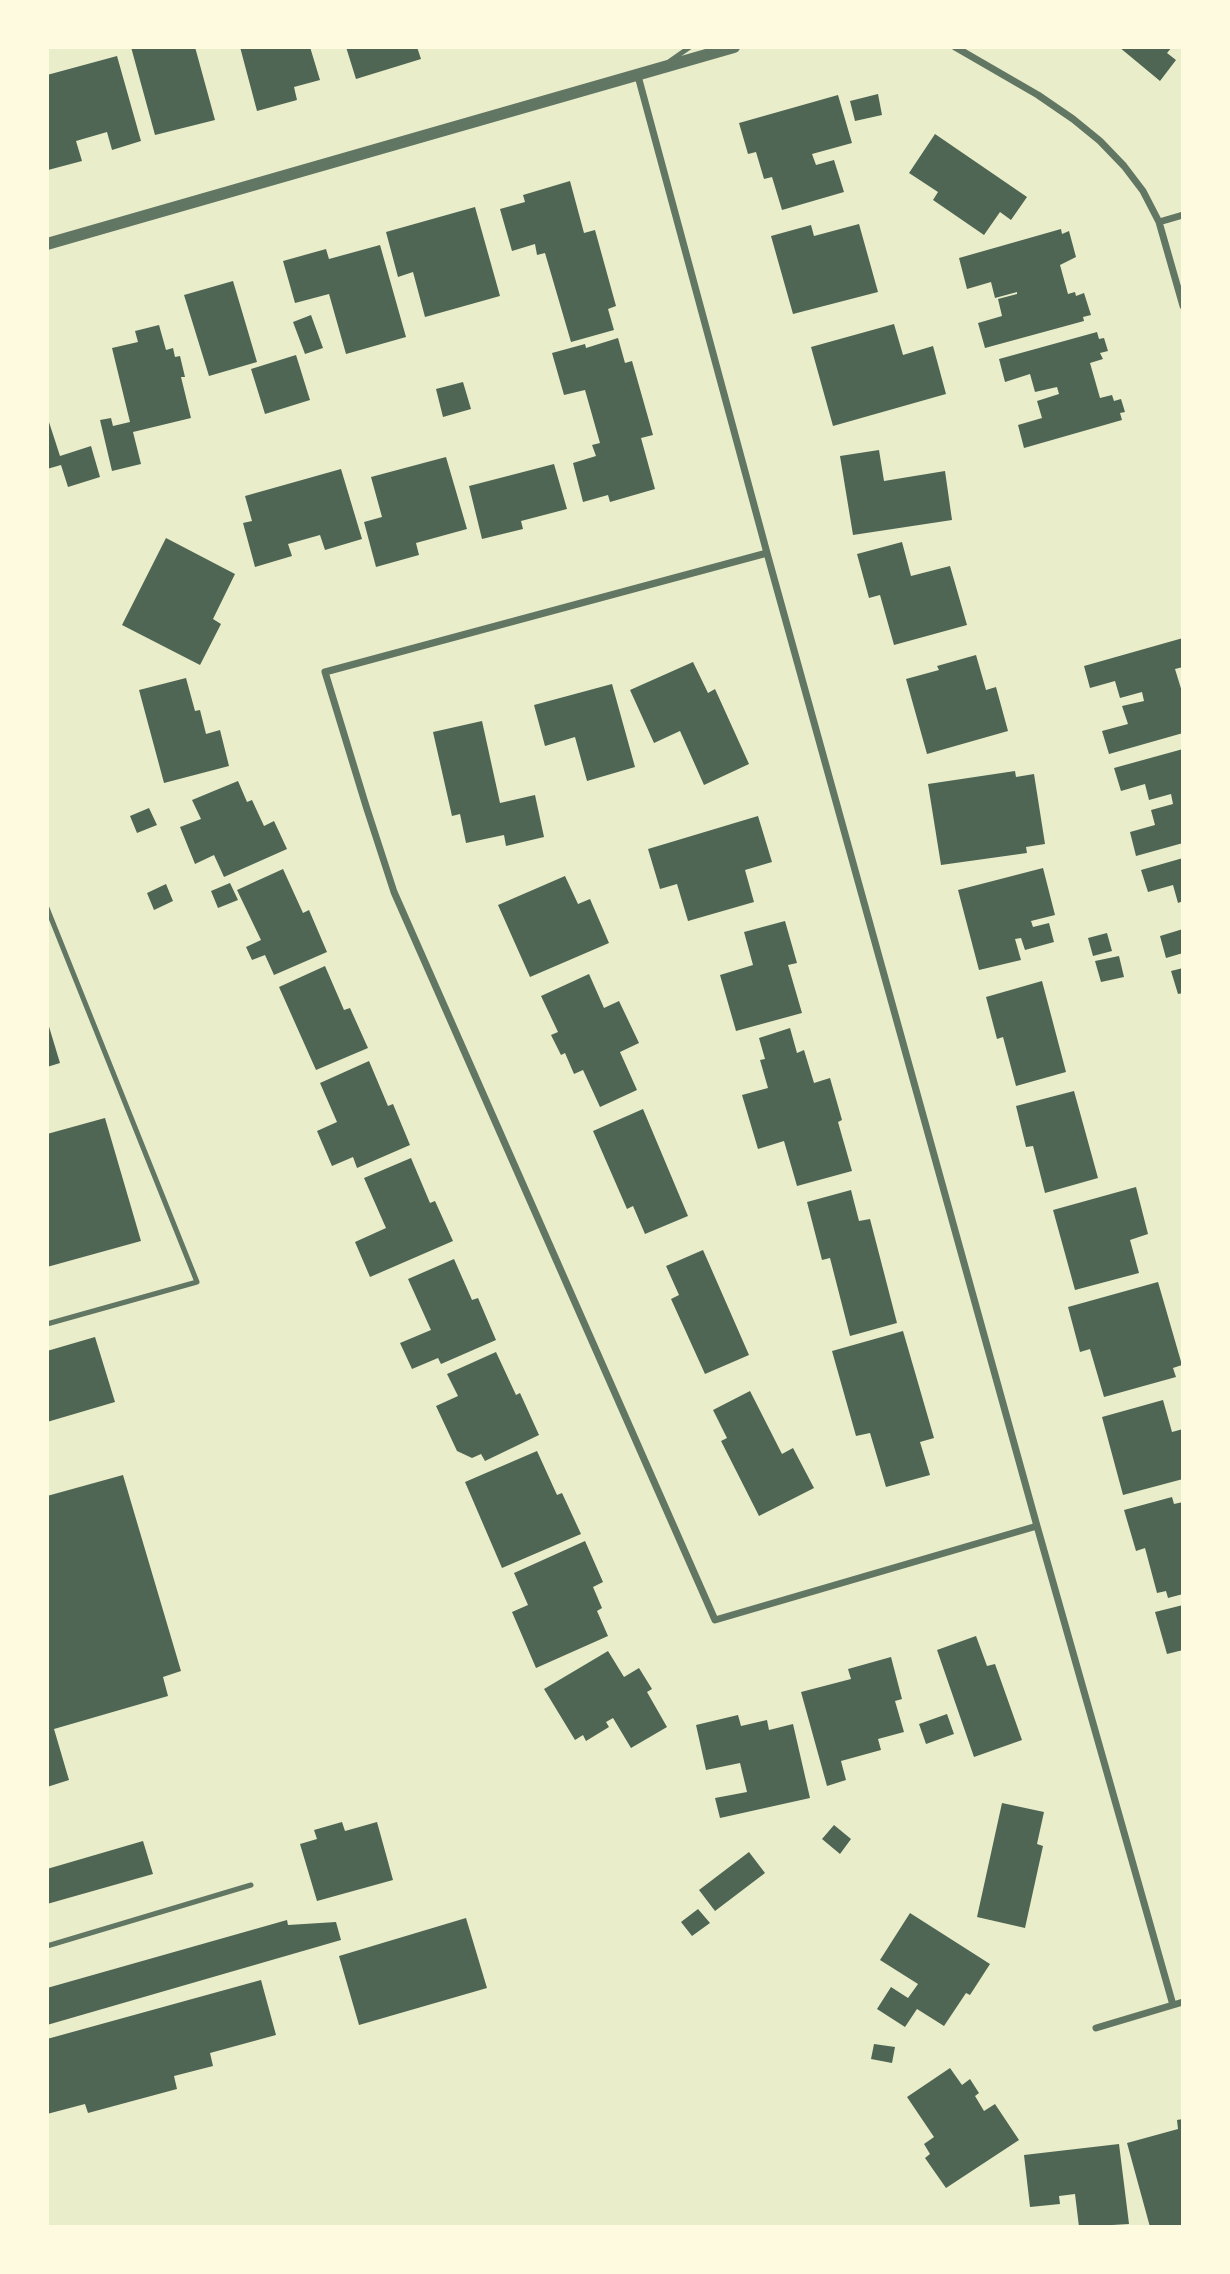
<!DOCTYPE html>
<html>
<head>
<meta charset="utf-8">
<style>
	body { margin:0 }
	#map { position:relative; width:1230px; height:2274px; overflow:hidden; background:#e9edc9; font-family:"Asap Condensed",sans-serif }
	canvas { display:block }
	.frame { position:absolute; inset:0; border:49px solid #fefae0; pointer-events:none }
</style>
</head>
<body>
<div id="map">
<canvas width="1230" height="2274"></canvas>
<div class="frame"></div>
</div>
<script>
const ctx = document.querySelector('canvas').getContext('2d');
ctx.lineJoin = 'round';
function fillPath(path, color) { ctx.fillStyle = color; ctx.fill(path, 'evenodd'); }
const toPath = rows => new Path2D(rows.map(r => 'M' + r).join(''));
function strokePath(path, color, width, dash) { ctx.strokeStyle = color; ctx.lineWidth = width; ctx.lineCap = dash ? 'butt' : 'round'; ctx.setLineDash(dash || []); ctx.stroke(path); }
fillPath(toPath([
	[131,47,195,47,215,120,155,135],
	[240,47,310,47,320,80,294,87,297,100,257,111],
	[346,47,417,47,421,59,356,79],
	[1119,47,1172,47,1167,53,1176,60,1160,81],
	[117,56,141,141,112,150,107,132,76,141,82,161,48,170,47,75],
	[878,94,882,115,855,121,850,101],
	[838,95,852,143,812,154,816,165,834,160,844,192,782,210,772,177,764,179,756,152,748,154,739,123],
	[935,134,1027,197,1011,220,1000,212,984,235,933,200,938,192,909,173],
	[570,181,584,233,595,230,616,306,608,309,614,330,571,342,545,253,537,255,535,244,512,251,500,209,525,202,523,195],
	[475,207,500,296,425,317,413,272,398,277,386,232],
	[859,224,878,292,793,314,771,236,811,225,814,236],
	[1061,229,1062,234,1069,231,1076,257,1060,265,1068,294,1075,292,1076,296,1084,293,1091,315,1083,317,1084,321,985,348,978,323,1002,316,998,299,1017,294,1017,292,995,298,991,282,967,289,959,258],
	[380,245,406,337,346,354,329,294,295,303,283,261,326,249,329,259],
	[233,281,257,362,209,376,184,295],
	[311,315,323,348,305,354,293,322],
	[894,324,903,355,933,346,946,394,833,426,811,347],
	[159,325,166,350,173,348,175,357,180,356,185,377,181,377,191,418,133,432,141,464,112,471,100,420,111,418,113,426,130,422,112,348,138,342,135,331],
	[1097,332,1099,339,1104,338,1108,351,1100,353,1103,359,1090,363,1100,398,1112,395,1114,401,1121,399,1125,412,1120,413,1122,420,1024,448,1018,425,1042,418,1037,401,1059,394,1057,387,1035,392,1030,374,1005,382,999,359],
	[618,338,625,363,632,361,653,435,641,438,655,489,610,502,608,495,583,502,573,463,596,456,592,445,600,443,585,390,564,395,552,353,585,344,586,348],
	[296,355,310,400,265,414,251,369],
	[463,382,471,409,443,417,436,389],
	[48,419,60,456,91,446,100,477,68,487,61,465,47,469],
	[879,450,884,481,945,471,952,520,853,535,840,456],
	[446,457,467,529,416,543,419,555,376,567,364,522,382,517,371,477],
	[554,464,567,509,521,521,523,529,482,539,469,486],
	[341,469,362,539,325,550,320,535,288,544,292,556,255,567,243,523,252,521,245,496],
	[166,538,235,574,213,619,221,624,200,665,122,625],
	[902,542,911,576,950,566,967,625,894,645,880,595,869,598,857,554],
	[1183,638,1183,667,1175,669,1183,695,1183,733,1109,754,1102,731,1128,724,1122,706,1144,701,1142,692,1120,698,1115,681,1090,688,1084,666],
	[976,655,986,690,996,687,1008,731,927,754,906,679,939,670,937,666],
	[693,662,708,693,715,689,749,764,704,785,680,731,654,743,630,690],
	[186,678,195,711,200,710,206,734,220,730,229,766,164,783,139,690],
	[612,684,635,767,587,781,575,737,545,746,534,705],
	[482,721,500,803,535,795,544,837,506,846,504,835,466,843,460,814,452,816,433,732],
	[1183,749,1183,843,1136,856,1130,832,1155,825,1151,810,1173,804,1171,794,1149,800,1145,784,1121,791,1114,768],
	[1015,771,1016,777,1034,774,1045,844,1026,847,1027,853,941,865,928,784],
	[238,781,247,802,252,800,264,826,274,821,287,849,224,877,214,855,195,864,180,827,201,819,192,800],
	[149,808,157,825,137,833,130,816],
	[758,816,772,862,745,870,754,902,688,921,677,884,660,889,648,849],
	[1183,858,1183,901,1178,903,1173,885,1148,892,1141,870],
	[1043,868,1055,915,1031,921,1033,927,1049,923,1054,942,1025,950,1021,938,1015,939,1021,960,979,970,958,890],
	[283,869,303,913,309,910,327,952,274,975,265,955,252,960,246,947,261,940,237,890],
	[565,876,578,904,590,899,609,943,530,977,498,905],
	[230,883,238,900,218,908,211,891],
	[166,884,173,901,154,910,147,893],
	[785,921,797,963,788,965,802,1013,736,1031,720,975,753,965,744,932],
	[1183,929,1183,953,1166,958,1160,936],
	[1107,933,1112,951,1093,956,1088,938],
	[1119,956,1124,977,1101,982,1095,961],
	[325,966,344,1010,350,1008,368,1048,316,1070,279,987],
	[1183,968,1183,993,1178,994,1171,971],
	[589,974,604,1008,619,1001,639,1043,620,1052,637,1090,600,1107,583,1070,574,1074,565,1053,561,1055,551,1035,558,1032,541,996],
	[1042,981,1066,1072,1016,1086,1003,1037,997,1039,986,997],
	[47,1020,60,1063,47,1067],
	[790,1028,797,1053,804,1050,814,1083,830,1078,842,1120,838,1122,852,1171,797,1186,784,1141,758,1149,742,1095,768,1088,760,1060,765,1059,759,1038],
	[369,1061,388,1106,393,1104,410,1145,357,1168,353,1157,332,1166,317,1131,337,1122,320,1083],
	[1074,1091,1098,1178,1045,1193,1033,1146,1026,1147,1016,1106],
	[643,1109,688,1216,645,1234,633,1206,627,1209,593,1131],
	[105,1118,141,1241,47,1267,47,1134],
	[411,1158,430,1203,435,1201,453,1241,370,1277,355,1242,386,1228,364,1178],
	[1136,1187,1148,1234,1130,1240,1139,1273,1075,1290,1053,1210],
	[851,1190,859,1221,870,1219,897,1323,850,1336,830,1258,822,1260,807,1202],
	[703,1250,749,1355,705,1374,671,1299,679,1295,666,1266],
	[454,1259,472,1300,478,1298,496,1340,441,1364,438,1358,412,1369,400,1343,431,1330,408,1279],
	[1158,1282,1182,1365,1173,1368,1176,1377,1104,1397,1090,1349,1080,1352,1068,1307],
	[903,1331,934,1438,920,1442,930,1475,886,1487,870,1433,856,1436,832,1351],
	[95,1337,115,1402,47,1422,47,1351],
	[496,1352,516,1395,520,1393,539,1435,485,1461,481,1454,472,1458,457,1451,436,1406,458,1396,447,1374],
	[750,1391,782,1454,793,1448,814,1488,759,1516,721,1441,727,1438,713,1410],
	[1163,1400,1172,1432,1183,1429,1183,1479,1123,1495,1102,1417],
	[537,1451,557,1495,562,1493,581,1534,502,1568,465,1482],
	[123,1475,181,1671,163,1677,168,1696,54,1729,69,1780,47,1787,47,1496],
	[1172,1497,1174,1504,1183,1502,1183,1594,1168,1598,1166,1591,1157,1593,1145,1548,1136,1551,1124,1510],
	[585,1541,603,1582,593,1587,602,1608,597,1611,608,1636,536,1668,512,1612,528,1605,514,1573],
	[1183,1605,1183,1650,1167,1654,1155,1612],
	[976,1636,987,1666,995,1664,1022,1740,974,1757,937,1650],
	[608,1651,624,1677,639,1668,652,1689,647,1692,667,1727,631,1748,613,1718,606,1722,609,1727,586,1741,583,1735,575,1740,544,1689],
	[891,1657,902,1699,895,1701,904,1732,878,1739,881,1750,841,1761,846,1780,827,1786,801,1692,851,1679,848,1669],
	[947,1714,954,1734,926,1744,919,1724],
	[738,1715,741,1726,767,1720,769,1730,793,1724,810,1798,720,1818,715,1798,747,1792,740,1763,706,1770,696,1725],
	[1002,1803,1044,1812,1037,1844,1043,1846,1025,1928,977,1917],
	[342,1822,345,1831,377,1822,393,1880,317,1901,300,1844,317,1839,314,1830],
	[834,1825,851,1839,840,1854,822,1839],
	[143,1841,153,1874,47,1904,47,1869],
	[749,1852,765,1873,715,1911,699,1890],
	[698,1909,710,1923,692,1936,681,1922],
	[910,1913,990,1964,970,1995,966,1993,944,2026,917,2009,905,2027,877,2009,891,1987,908,1998,918,1984,880,1960],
	[466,1918,487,1988,359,2025,339,1956],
	[287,1920,288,1925,336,1922,341,1940,47,2025,47,1988],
	[261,1980,276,2035,210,2053,213,2066,174,2076,177,2089,88,2113,85,2104,47,2114,47,2039],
	[874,2044,895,2047,892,2063,871,2059],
	[950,2068,962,2085,970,2079,979,2093,975,2096,984,2111,995,2104,1019,2140,946,2188,925,2158,930,2154,924,2144,934,2137,907,2097],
	[1183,2119,1183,2227,1150,2227,1127,2143,1178,2129,1177,2120],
	[1119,2144,1129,2224,1079,2227,1075,2194,1059,2196,1060,2204,1030,2207,1024,2155]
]), '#4f6655');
strokePath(toPath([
	[670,61,690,47],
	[47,908,197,1282,47,1324],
	[47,1946,251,1885]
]), '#617663', 5);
strokePath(toPath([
	[955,47,1038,95,1073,119,1100,141,1124,166,1143,191,1159,222,1183,306],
	[638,76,767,553,1037,1526,1173,2005],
	[1159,222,1183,215],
	[767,553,325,672,366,806,394,892,715,1620,1037,1526],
	[1096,2028,1183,2002]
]), '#617663', 7);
strokePath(toPath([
	[47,244,734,47]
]), '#617663', 12);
</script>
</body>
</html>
